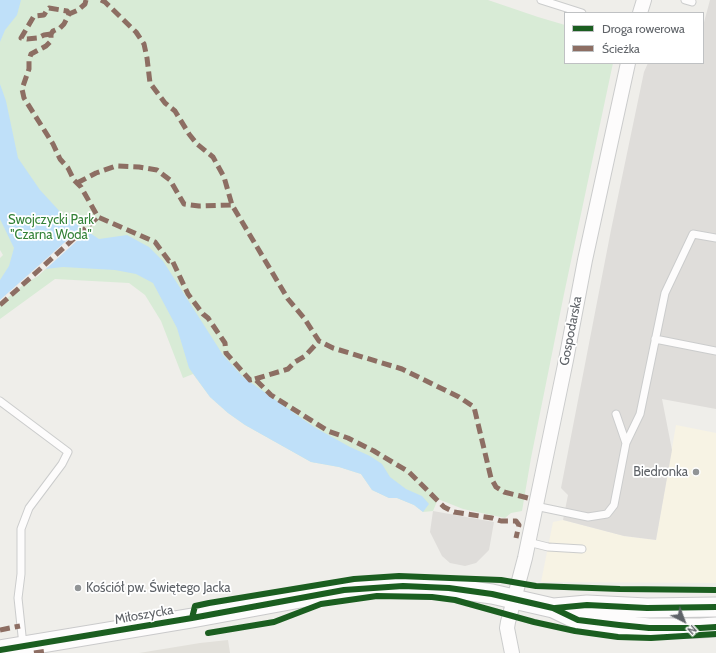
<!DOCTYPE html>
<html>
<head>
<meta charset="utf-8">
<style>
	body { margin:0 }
	#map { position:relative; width:716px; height:653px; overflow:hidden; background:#efeeea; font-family:Cabin,sans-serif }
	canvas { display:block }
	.legend { position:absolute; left:564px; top:12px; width:140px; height:52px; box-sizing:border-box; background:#fff; border:1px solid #bfc1c3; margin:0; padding:5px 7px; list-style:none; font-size:12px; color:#5f6368 }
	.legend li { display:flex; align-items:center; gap:8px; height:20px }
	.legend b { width:20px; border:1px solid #bfc1c3 }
	.north { position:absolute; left:664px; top:601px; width:40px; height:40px; -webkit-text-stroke:3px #fff; paint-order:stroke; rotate:138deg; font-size:11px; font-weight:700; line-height:16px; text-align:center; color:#5f6368 }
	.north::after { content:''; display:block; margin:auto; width:14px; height:18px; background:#5f6368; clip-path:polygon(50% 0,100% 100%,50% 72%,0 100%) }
</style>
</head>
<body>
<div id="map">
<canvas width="716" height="653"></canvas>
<ul class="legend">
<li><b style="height:5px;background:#1b5e20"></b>Droga rowerowa</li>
<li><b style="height:5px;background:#8d6e63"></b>Ścieżka</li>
</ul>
<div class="north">N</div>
</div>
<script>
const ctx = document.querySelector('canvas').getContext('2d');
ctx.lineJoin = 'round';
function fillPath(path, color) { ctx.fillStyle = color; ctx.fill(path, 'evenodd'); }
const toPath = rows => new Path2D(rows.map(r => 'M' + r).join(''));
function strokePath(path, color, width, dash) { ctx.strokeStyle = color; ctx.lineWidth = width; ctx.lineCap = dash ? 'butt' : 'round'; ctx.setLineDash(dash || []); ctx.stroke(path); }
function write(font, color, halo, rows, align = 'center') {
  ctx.font = font + ' Cabin,sans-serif'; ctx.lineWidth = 3.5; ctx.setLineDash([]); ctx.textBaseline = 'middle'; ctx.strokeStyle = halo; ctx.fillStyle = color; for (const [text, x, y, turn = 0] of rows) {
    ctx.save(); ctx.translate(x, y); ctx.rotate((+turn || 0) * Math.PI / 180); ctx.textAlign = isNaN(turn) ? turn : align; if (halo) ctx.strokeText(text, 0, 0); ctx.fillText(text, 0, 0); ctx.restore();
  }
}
fillPath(toPath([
	[676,425,716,433,716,583,541,582,553,522,563,520,624,536,656,540]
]), '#f7f3e4');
fillPath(toPath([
	[710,0,716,0,716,409,662,399,672,450,656,540,624,536,563,520,568,495,561,488,611,230,644,72,648,63,703,63,703,26],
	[433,511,494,522,489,550,476,563,465,566,450,563,442,556,430,532]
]), '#dfddda');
fillPath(toPath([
	[228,640,230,653,139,653,200,643]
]), '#e2e0da');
fillPath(toPath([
	[0,0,488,0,538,17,565,25,565,63,613,63,564,294,531,458,522,511,511,513,505,518,463,509,438,499,433,511,423,512,414,505,397,498,389,498,372,490,361,474,339,467,311,462,245,425,228,413,210,397,193,374,183,378,161,321,145,295,129,283,55,279,0,319,0,258,3,255,0,250]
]), '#d8ebd6');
fillPath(toPath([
	[0,0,21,0,17,15,5,30,0,42],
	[0,84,6,101,18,158,40,190,64,216,99,239,127,235,149,247,163,261,223,355,243,377,314,427,350,447,370,456,382,464,390,477,406,489,422,496,429,504,423,512,414,505,397,498,389,498,372,490,361,474,339,467,311,462,245,425,228,413,210,397,189,368,177,328,153,283,136,274,115,270,63,267,45,269,22,283,0,302,0,280,9,266,14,248,0,219]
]), '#bfe0f9');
fillPath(toPath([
	[83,226,89,230,38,276,23,285,0,304,0,300]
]), '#efeeea');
const lane = toPath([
	[541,0,582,13],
	[685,0,692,2],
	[655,339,716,351],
	[0,401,68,452,62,464,29,508,21,529,21,574,18,598,23,645],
	[626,443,640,414,665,293,693,234,716,238],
	[535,506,588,517,607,514,614,505,626,443,616,414],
	[528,542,548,547,582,549]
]);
const street = toPath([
	[640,13,644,0],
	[512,653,507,628,508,622,525,558,566,360,585,260,628,63]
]);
const secondary = toPath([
	[554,608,587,605,647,608,716,607],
	[0,650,192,618,344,590,403,586,449,588,492,594,553,608,578,620,619,625,649,628,700,628,716,627]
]);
strokePath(lane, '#cbcccc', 9);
strokePath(street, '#cbcccc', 16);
strokePath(secondary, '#cacacb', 21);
strokePath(lane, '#fdfcfc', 7);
strokePath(street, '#fdfcfc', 14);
strokePath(secondary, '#fdfcfc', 19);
strokePath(toPath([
	[86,0,85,4,78,10,69,14,64,24,60,28,53,31,51,34,51,41,46,46,31,54,29,60,29,69,22,89,24,98,53,144,60,159,68,168,74,180,81,187,98,217,155,242,169,261,172,260,188,294,203,314,208,318,225,343,226,353,250,380,255,379,271,395,328,431,348,438,374,451,409,472,444,507,454,512,492,518,501,521,516,521,519,525,516,538],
	[101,0,105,2,136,32,144,44,147,58,150,83,165,103,175,111,189,134,197,144,213,157,224,177,232,205,288,299,304,318,319,341,333,348,402,369,459,397,474,407,491,478,496,487,504,492,528,498],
	[51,34,44,35,38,38,27,39,21,38,34,16,44,15,47,10,49,8,67,11,69,14],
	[77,183,96,173,116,166,139,167,157,170,170,180,184,204,199,206,232,205],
	[0,305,98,217],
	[255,379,288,369,295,362,305,356,319,341],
	[0,630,20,626],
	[34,653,47,651]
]), '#8d6e63', 5, [10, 5]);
strokePath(toPath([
	[555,608,587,605,647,608,716,607],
	[192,618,195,606,209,603,354,579,399,576,501,580,536,586,620,589,716,590],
	[208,633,274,622,321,604,377,596,432,597,455,600,534,622,575,631,618,637,651,638,716,634],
	[0,650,192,618,344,590,403,586,449,588,492,594,553,608,578,620,619,625,649,628,700,628,716,627]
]), '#1b5e20', 6);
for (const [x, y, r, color] of [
	[696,472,4,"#919496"],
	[78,588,4,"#919496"]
]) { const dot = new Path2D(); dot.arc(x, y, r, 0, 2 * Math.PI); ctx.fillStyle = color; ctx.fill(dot); strokePath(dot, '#fff', 1.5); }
write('13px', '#348238', '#fff', [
	["Swojczycki Park",51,220],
	["\"Czarna Woda\"",51,235]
]);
write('13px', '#5f6368', '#fff', [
	["Gospodarska",571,331,-79],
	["Miłoszycka",144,615,-10]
]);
write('13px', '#5f6368', '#fff', [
	["Biedronka",688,472],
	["Kościół pw. Świętego Jacka",86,588,"left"]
], 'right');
</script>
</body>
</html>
